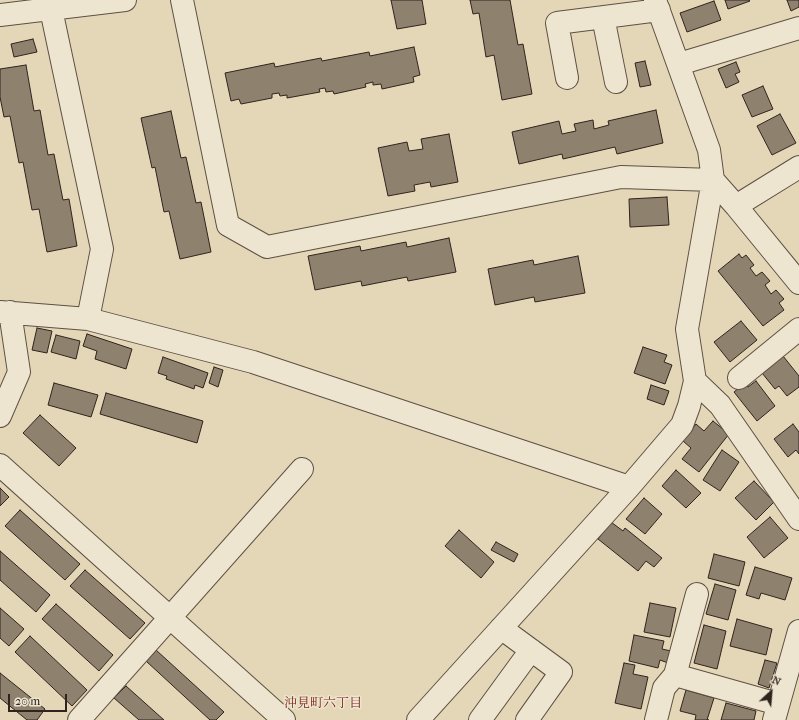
<!DOCTYPE html>
<html>
<head>
<meta charset="utf-8">
<style>
	body { margin:0 }
	#map { position:relative; width:799px; height:720px; overflow:hidden; background:#e4d7b7; font-family:"IM FELL French Canon",serif }
	canvas { display:block }
	.north { position:absolute; left:751px; top:672px; width:40px; height:40px; -webkit-text-stroke:3px #ede5d0; paint-order:stroke; rotate:26deg; font-size:11px; font-weight:700; line-height:16px; text-align:center; color:#31231e }
	.north::after { content:''; display:block; margin:auto; width:14px; height:18px; background:#31231e; clip-path:polygon(50% 0,100% 100%,50% 72%,0 100%) }
	.scale { position:absolute; left:8px; top:694px; width:59px; height:18px; box-sizing:border-box; border:2px solid #31231e; border-top:0; padding-left:5px; font-size:12px; line-height:14px; white-space:nowrap; color:#31231e; -webkit-text-stroke:3px #ede5d0; paint-order:stroke }
</style>
</head>
<body>
<div id="map">
<canvas width="799" height="720"></canvas>
<div class="north">N</div>
<div class="scale">20 m</div>
</div>
<script>
const ctx = document.querySelector('canvas').getContext('2d');
ctx.lineJoin = 'round';
function fillPath(path, color) { ctx.fillStyle = color; ctx.fill(path, 'evenodd'); }
const toPath = rows => new Path2D(rows.map(r => 'M' + r).join(''));
function strokePath(path, color, width, dash) { ctx.strokeStyle = color; ctx.lineWidth = width; ctx.lineCap = dash ? 'butt' : 'round'; ctx.setLineDash(dash || []); ctx.stroke(path); }
function write(font, color, halo, rows, align = 'center') {
  ctx.font = font + ' "IM FELL French Canon","Noto Serif JP",serif'; ctx.lineWidth = 3; ctx.setLineDash([]); ctx.textBaseline = 'middle'; ctx.strokeStyle = halo; ctx.fillStyle = color; for (const [text, x, y, turn = 0] of rows) {
    ctx.save(); ctx.translate(x, y); ctx.rotate((+turn || 0) * Math.PI / 180); ctx.textAlign = isNaN(turn) ? turn : align; if (halo) ctx.strokeText(text, 0, 0); ctx.fillText(text, 0, 0); ctx.restore();
  }
}
const building = toPath([
	[391,0,422,0,426,24,397,29,391,0],
	[470,0,510,0,518,45,523,44,532,94,502,100,494,55,486,57,479,13,473,14,470,0],
	[725,0,749,0,750,1,728,9,725,0],
	[787,0,799,0,799,7,791,11,787,0],
	[714,1,721,20,687,32,680,13,714,1],
	[33,39,37,52,14,57,11,44,33,39],
	[414,47,420,75,413,77,414,82,382,89,381,84,373,85,373,82,365,84,366,87,334,94,333,91,326,92,325,88,319,89,320,92,287,98,287,95,280,96,279,93,272,94,272,98,241,104,239,99,231,101,225,73,274,63,275,67,321,58,322,61,369,52,370,56,414,47],
	[645,61,651,85,640,87,635,63,645,61],
	[736,62,740,72,735,74,739,82,726,88,718,69,736,62],
	[26,65,34,111,40,110,48,155,54,154,63,200,69,199,77,246,47,252,39,209,32,210,23,162,19,163,10,116,4,117,0,97,0,69,26,65],
	[763,86,773,109,752,117,742,95,763,86],
	[656,110,663,143,617,154,615,147,563,159,562,154,519,164,512,132,559,121,562,134,576,131,574,124,593,120,594,129,609,125,608,121,656,110],
	[171,111,181,158,186,157,196,203,201,202,211,252,180,259,169,211,164,212,155,167,152,168,141,118,171,111],
	[780,114,796,143,772,155,757,126,780,114],
	[449,134,458,182,431,187,430,182,414,185,415,191,388,196,378,148,407,142,409,151,423,149,421,139,449,134],
	[667,197,669,225,630,227,629,199,667,197],
	[449,238,456,272,408,281,407,277,362,286,361,281,315,290,308,256,360,246,361,251,406,242,407,247,449,238],
	[739,254,742,258,746,255,754,265,750,268,756,276,762,272,770,281,765,285,771,294,776,290,784,299,779,303,784,310,763,326,718,271,739,254],
	[578,256,585,293,535,302,534,297,495,305,488,269,533,260,534,265,578,256],
	[741,321,757,340,730,362,714,342,741,321],
	[37,328,52,331,47,353,32,350,37,328],
	[87,334,132,349,126,369,95,359,97,351,83,346,87,334],
	[56,335,80,341,76,359,51,352,56,335],
	[643,347,667,355,664,362,672,365,665,384,634,373,643,347],
	[783,356,799,376,799,387,787,396,779,386,775,389,762,373,783,356],
	[163,357,208,373,203,388,195,385,194,389,166,379,167,376,158,373,163,357],
	[214,367,223,370,218,387,209,383,214,367],
	[756,381,775,406,757,421,734,392,745,383,748,387,756,381],
	[54,383,98,395,91,417,48,405,54,383],
	[651,385,669,391,664,405,647,399,651,385],
	[106,393,203,421,197,443,100,414,106,393],
	[40,415,76,448,59,466,23,433,40,415],
	[713,421,729,434,699,472,682,459,691,448,683,441,696,424,704,431,713,421],
	[793,424,799,432,799,454,796,450,788,457,774,439,793,424],
	[722,450,739,462,720,491,703,480,722,450],
	[676,470,701,493,686,508,662,486,676,470],
	[754,481,774,502,756,520,735,498,754,481],
	[0,488,9,497,0,506,0,488],
	[644,498,662,514,645,534,626,519,644,498],
	[20,510,80,564,65,580,5,526,20,510],
	[770,517,788,538,764,558,747,537,770,517],
	[611,522,623,531,625,528,662,558,654,567,646,561,638,571,598,539,611,522],
	[459,530,494,562,481,578,445,546,459,530],
	[496,542,518,554,514,562,491,550,496,542],
	[0,551,50,595,36,612,0,580,0,551],
	[714,554,745,562,739,586,708,578,714,554],
	[755,567,792,578,785,600,761,593,759,599,746,595,755,567],
	[85,570,145,623,130,639,70,586,85,570],
	[715,584,736,590,728,620,706,614,715,584],
	[650,603,676,608,670,637,644,632,650,603],
	[56,604,113,655,99,671,42,619,56,604],
	[0,608,24,629,9,646,0,638,0,608],
	[737,619,772,629,766,655,730,646,737,619],
	[704,625,726,631,717,669,694,663,704,625],
	[634,635,664,641,662,649,671,651,668,663,660,660,658,668,629,661,634,635],
	[30,636,87,690,72,706,15,652,30,636],
	[156,650,224,712,216,720,210,720,146,661,156,650],
	[765,660,777,663,769,688,758,684,765,660],
	[624,663,635,665,633,674,648,677,641,709,615,703,624,663],
	[0,673,45,709,37,720,27,720,0,698,0,673],
	[126,686,164,720,139,720,114,698,126,686],
	[686,690,714,698,707,720,709,720,695,720,696,715,680,711,686,690],
	[726,703,756,711,754,720,721,720,726,703]
]);
fillPath(building, '#8e816e');
strokePath(building, '#31231e', 1);
const minor = toPath([
	[49,0,102,249,88,319],
	[182,0,228,225,267,247,621,177,713,180,736,206,799,283],
	[0,15,125,0],
	[603,17,616,82],
	[679,64,799,28],
	[567,78,557,23,659,10],
	[736,206,799,167],
	[0,312,88,319,253,362,629,487],
	[739,378,799,329],
	[695,381,720,405,799,519],
	[0,416,19,372,10,312],
	[0,465,284,720],
	[501,628,561,672,527,720],
	[675,675,697,594],
	[79,720,302,469],
	[418,720,629,487,682,425,689,406,695,381,687,329,713,180,709,150,655,0],
	[480,720,531,650],
	[656,720,664,688,675,675,778,704],
	[774,720,799,631]
]);
strokePath(minor, '#5e5044', 24);
strokePath(minor, '#ede5d0', 22);
write('13px', '#7a1f14', '#ede5d0', [
	["沖見町六丁目",323,704]
]);
</script>
</body>
</html>
